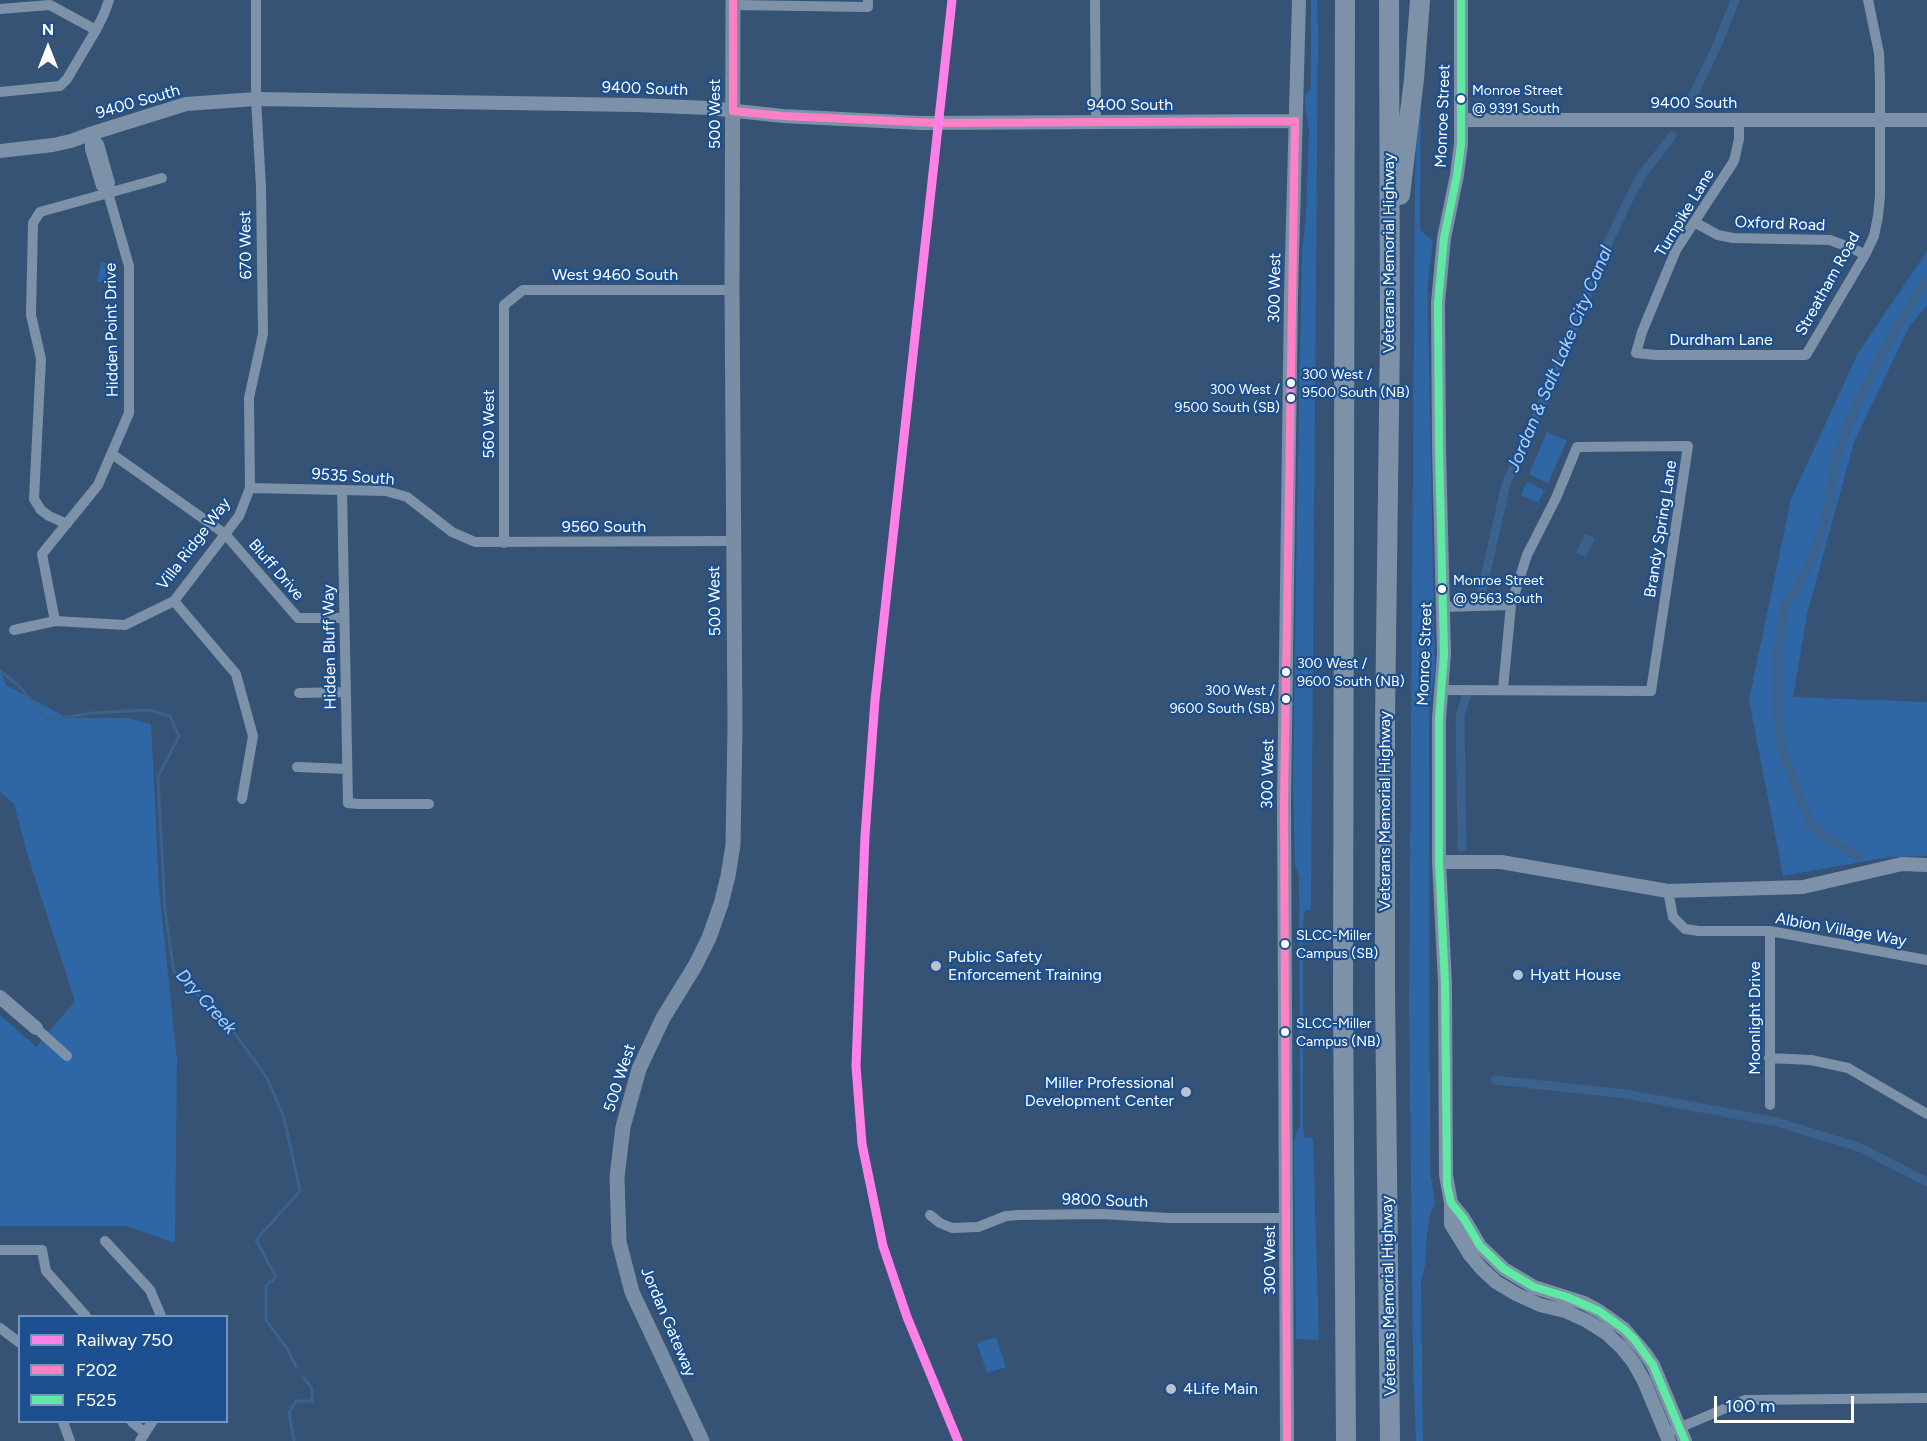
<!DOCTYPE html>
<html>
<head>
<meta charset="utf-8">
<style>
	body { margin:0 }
	#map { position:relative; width:1927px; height:1441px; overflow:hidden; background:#365274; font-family:Figtree,sans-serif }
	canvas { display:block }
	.legend { position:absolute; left:18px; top:1315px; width:210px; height:108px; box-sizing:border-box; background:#1b4f8f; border:2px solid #7695bc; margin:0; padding:8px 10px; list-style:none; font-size:18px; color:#fff }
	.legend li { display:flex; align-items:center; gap:12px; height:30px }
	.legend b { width:30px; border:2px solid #7695bc }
	.north { position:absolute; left:18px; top:18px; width:60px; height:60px; -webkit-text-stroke:4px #1b4f8f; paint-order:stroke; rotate:0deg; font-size:16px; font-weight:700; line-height:24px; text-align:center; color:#fff }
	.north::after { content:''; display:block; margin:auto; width:21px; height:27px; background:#fff; clip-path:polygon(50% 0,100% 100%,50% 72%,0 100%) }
	.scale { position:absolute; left:1714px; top:1396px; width:140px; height:27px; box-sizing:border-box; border:3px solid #fff; border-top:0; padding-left:8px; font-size:18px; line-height:21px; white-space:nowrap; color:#fff; -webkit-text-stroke:4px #1b4f8f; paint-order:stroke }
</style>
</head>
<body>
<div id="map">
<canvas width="1927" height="1441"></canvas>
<ul class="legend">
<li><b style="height:8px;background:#ff80e9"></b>Railway 750</li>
<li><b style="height:8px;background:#ff80c5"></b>F202</li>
<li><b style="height:8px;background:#60e9a3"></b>F525</li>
</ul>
<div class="north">N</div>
<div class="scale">100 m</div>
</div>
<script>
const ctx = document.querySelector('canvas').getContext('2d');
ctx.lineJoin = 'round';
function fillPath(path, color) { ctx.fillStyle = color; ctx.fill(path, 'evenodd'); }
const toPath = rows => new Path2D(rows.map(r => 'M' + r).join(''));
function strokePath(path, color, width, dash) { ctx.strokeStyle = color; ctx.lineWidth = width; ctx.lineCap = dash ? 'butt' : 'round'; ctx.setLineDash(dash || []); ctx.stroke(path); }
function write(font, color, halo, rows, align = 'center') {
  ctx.font = font + ' Figtree,sans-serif'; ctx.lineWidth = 4.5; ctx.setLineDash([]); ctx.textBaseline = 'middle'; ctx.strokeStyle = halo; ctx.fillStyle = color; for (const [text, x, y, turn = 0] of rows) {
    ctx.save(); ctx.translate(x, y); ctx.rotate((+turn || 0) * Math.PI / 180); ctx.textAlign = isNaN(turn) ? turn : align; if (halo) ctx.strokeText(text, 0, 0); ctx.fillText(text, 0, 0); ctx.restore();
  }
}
fillPath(toPath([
	[1311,0,1317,0,1318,33,1311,910,1305,910,1303,923,1303,1125,1304,1137,1313,1138,1319,1340,1296,1339,1294,1140,1300,1125,1299,876,1295,865,1293,788,1297,508,1302,252,1306,216,1309,130,1305,107,1305,95,1311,89],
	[1418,101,1421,101,1420,225,1421,231,1433,241,1428,282,1428,309,1435,668,1430,704,1429,727,1430,1172,1435,1204,1430,1214,1427,1234,1425,1265,1421,1281,1423,1441,1416,1441,1413,1364,1409,1003,1415,177],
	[1927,251,1927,306,1910,325,1854,442,1807,614,1793,697,1927,702,1927,856,1889,857,1783,876,1749,700,1791,499,1857,355],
	[101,262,110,264,111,282,97,282],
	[1547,432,1567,441,1548,483,1529,474],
	[1527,482,1544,490,1538,503,1521,495],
	[0,668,6,685,67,718,127,718,151,724,159,888,177,1059,175,1243,126,1226,0,1226,0,1015,36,1047,75,1001,29,860,14,804,0,792],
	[996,1337,1006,1367,987,1373,977,1343]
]), '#2f66a5');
fillPath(toPath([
	[1585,534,1595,538,1586,557,1576,553]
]), '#3b618d');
strokePath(toPath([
	[0,671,19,686,47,720,92,713,148,710,170,716,179,736,158,777,165,910,174,972,229,1025,267,1078,284,1118,300,1191,256,1240,276,1277,266,1286,266,1320,288,1350,296,1367],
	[294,1441,289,1413,296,1401,312,1401,312,1388,303,1377]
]), '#3b618d', 3);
strokePath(toPath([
	[1691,100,1718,43,1735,0],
	[1481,595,1506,484,1546,395,1609,241,1626,205,1641,176,1672,136],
	[1462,847,1460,716,1467,694],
	[1858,856,1834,844,1810,823,1800,799,1782,748,1777,704,1777,657,1784,609,1810,564,1828,511,1836,459,1854,410,1879,359,1918,291,1927,280],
	[1495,1080,1626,1094,1777,1122,1861,1148,1927,1182]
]), '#3b618d', 9);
strokePath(toPath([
	[1095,0,1096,122],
	[733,5,868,7,868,0],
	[0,9,50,5,96,30],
	[0,92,60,86,67,79,96,30,104,14,109,0],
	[1739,120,1739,139,1734,161,1676,250,1642,332,1636,353,1656,355,1806,355,1865,255,1874,236,1878,216,1880,196,1880,80,1879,53,1868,0],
	[90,134,99,144,110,183,108,193],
	[1694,222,1718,235,1733,238,1830,240,1854,249,1865,255],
	[112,454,225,534,298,618,344,618],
	[250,488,386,491,407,497,452,532,475,542,733,541],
	[342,490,348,803,358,804,429,804],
	[67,524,49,516,41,510,34,499,41,359,31,315,33,223,40,212,162,178],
	[504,543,504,305,523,290,732,290],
	[174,601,236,674,253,736,242,799],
	[1444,607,1511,605],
	[55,621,42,554,98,485,129,413,129,266,108,193,101,186,90,149,90,134],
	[14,630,55,621,125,625,174,601,239,516,250,488,249,398,263,334,261,187,256,99,256,0],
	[1442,690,1651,691,1688,446,1577,447,1556,498,1527,555,1511,605,1503,689],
	[299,693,345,692],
	[297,767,347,769],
	[1668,891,1673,917,1685,929,1699,931,1770,931,1927,960],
	[36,1028,67,1056],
	[1769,1058,1811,1060,1848,1068,1927,1114],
	[1770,1105,1770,931],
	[930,1215,940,1223,952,1228,978,1227,1006,1216,1019,1215,1102,1214,1168,1218,1286,1218],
	[105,1241,150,1290,161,1316],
	[0,1250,42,1250,46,1271,86,1316],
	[0,1328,20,1343],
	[63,1422,70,1441],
	[132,1422,145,1433],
	[1674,1430,1745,1400,1927,1398],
	[140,1441,152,1422]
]), '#7d92a8', 10);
strokePath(toPath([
	[1461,0,1461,144,1457,175,1444,238,1438,303,1439,448,1444,654,1439,719,1439,862,1445,983,1446,1175,1451,1203,1451,1224,1470,1255,1482,1269,1496,1282,1516,1294,1540,1305,1565,1311,1587,1321,1606,1333,1622,1348,1634,1363,1644,1381,1669,1441],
	[1462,120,1927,120],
	[0,151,53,145,71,141,90,134,186,104,256,99,635,105,709,108,783,116,921,123,1295,121],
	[1439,862,1501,862,1668,891,1803,887,1902,864,1927,865],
	[0,997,36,1028],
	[1451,1203,1464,1219,1480,1246,1504,1269,1534,1287,1584,1303,1599,1311,1624,1329,1644,1352,1653,1365,1685,1441],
	[1287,1441,1284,803,1291,295,1299,0]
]), '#7d92a8', 14);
strokePath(toPath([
	[702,1441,632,1292,619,1242,617,1177,623,1127,639,1069,663,1018,695,966,709,938,721,904,728,876,733,845,735,728,732,290,733,0]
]), '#798da4', 15);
strokePath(toPath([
	[1345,0,1343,997,1346,1441],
	[1389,0,1390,335,1385,720,1385,991,1390,1441],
	[1400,195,1414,79,1420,0]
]), '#7e92a7', 20);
strokePath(toPath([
	[733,0,733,111],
	[733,111,783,116,938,123,1295,121],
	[1287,1441,1284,803,1295,121]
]), '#ff80c5', 8);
strokePath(toPath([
	[1461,0,1461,144,1457,175,1444,238,1438,303,1439,448,1444,654,1439,719,1439,862,1445,983,1447,1185,1451,1203,1464,1219,1480,1246,1504,1269,1534,1287,1567,1297,1599,1311,1624,1329,1634,1339,1653,1365,1685,1441]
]), '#60e9a3', 8);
strokePath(toPath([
	[952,0,875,700,865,836,856,1066,862,1144,883,1246,907,1317,958,1441]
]), '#ff80e9', 9);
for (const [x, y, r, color] of [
	[1461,99,5,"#fff"],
	[1291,383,5,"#fff"],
	[1291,398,5,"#fff"],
	[1442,589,5,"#fff"],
	[1286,672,5,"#fff"],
	[1286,699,5,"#fff"],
	[1285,944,5,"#fff"],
	[936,966,6,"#b9c2ce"],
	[1518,975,6,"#b9c2ce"],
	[1285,1032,5,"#fff"],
	[1186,1092,6,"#b9c2ce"],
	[1171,1389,6,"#b9c2ce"]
]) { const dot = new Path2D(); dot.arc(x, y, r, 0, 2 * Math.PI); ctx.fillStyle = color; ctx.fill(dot); strokePath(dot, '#1b4f8f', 2); }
write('14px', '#fff', '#1b4f8f', [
	["Monroe Street",1472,91],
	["@ 9391 South",1472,109],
	["300 West /",1302,375],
	["9500 South (NB)",1302,393],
	["300 West /",1280,390,"right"],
	["9500 South (SB)",1280,408,"right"],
	["Monroe Street",1453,581],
	["@ 9563 South",1453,599],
	["300 West /",1297,664],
	["9600 South (NB)",1297,682],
	["300 West /",1275,691,"right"],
	["9600 South (SB)",1275,709,"right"],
	["SLCC-Miller",1296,936],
	["Campus (SB)",1296,954],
	["SLCC-Miller",1296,1024],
	["Campus (NB)",1296,1042]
], 'left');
write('16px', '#fff', '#1b4f8f', [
	["9400 South",645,89,2],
	["9400 South",138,102,-16],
	["9400 South",1694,103],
	["9400 South",1130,105],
	["500 West",715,114,-90],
	["Monroe Street",1443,116,-88],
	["Turnpike Lane",1685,213,-59],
	["Oxford Road",1780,224,2],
	["670 West",246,245,-91],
	["Veterans Memorial Highway",1389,253,-90],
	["West 9460 South",615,275],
	["Streatham Road",1828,284,-61],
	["300 West",1275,288,-89],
	["Hidden Point Drive",112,330,-91],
	["Durdham Lane",1721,340],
	["560 West",489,424,-90],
	["9535 South",353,477,4],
	["9560 South",604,527],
	["Brandy Spring Lane",1661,529,-81],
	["Villa Ridge Way",194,544,-53],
	["Bluff Drive",276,570,49],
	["500 West",715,601,-91],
	["Hidden Bluff Way",330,647,-91],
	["Monroe Street",1425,654,-88],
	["300 West",1268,774,-89],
	["Veterans Memorial Highway",1385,811,-90],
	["Albion Village Way",1841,930,10],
	["Moonlight Drive",1755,1018,-90],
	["500 West",620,1078,-72],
	["9800 South",1105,1201,2],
	["300 West",1270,1260,-90],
	["Veterans Memorial Highway",1389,1296,-91],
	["Jordan Gateway",668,1322,67]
]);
write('16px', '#fff', '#1b4f8f', [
	["Public Safety",948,957],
	["Enforcement Training",948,975],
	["Hyatt House",1530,975],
	["Miller Professional",1174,1083,"right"],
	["Development Center",1174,1101,"right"],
	["4Life Main",1183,1389]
], 'left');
write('italic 18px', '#b5d3f5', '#1b4f8f', [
	["Jordan & Salt Lake City Canal",1560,359,-67],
	["Dry Creek",206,1002,48]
]);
</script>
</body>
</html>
